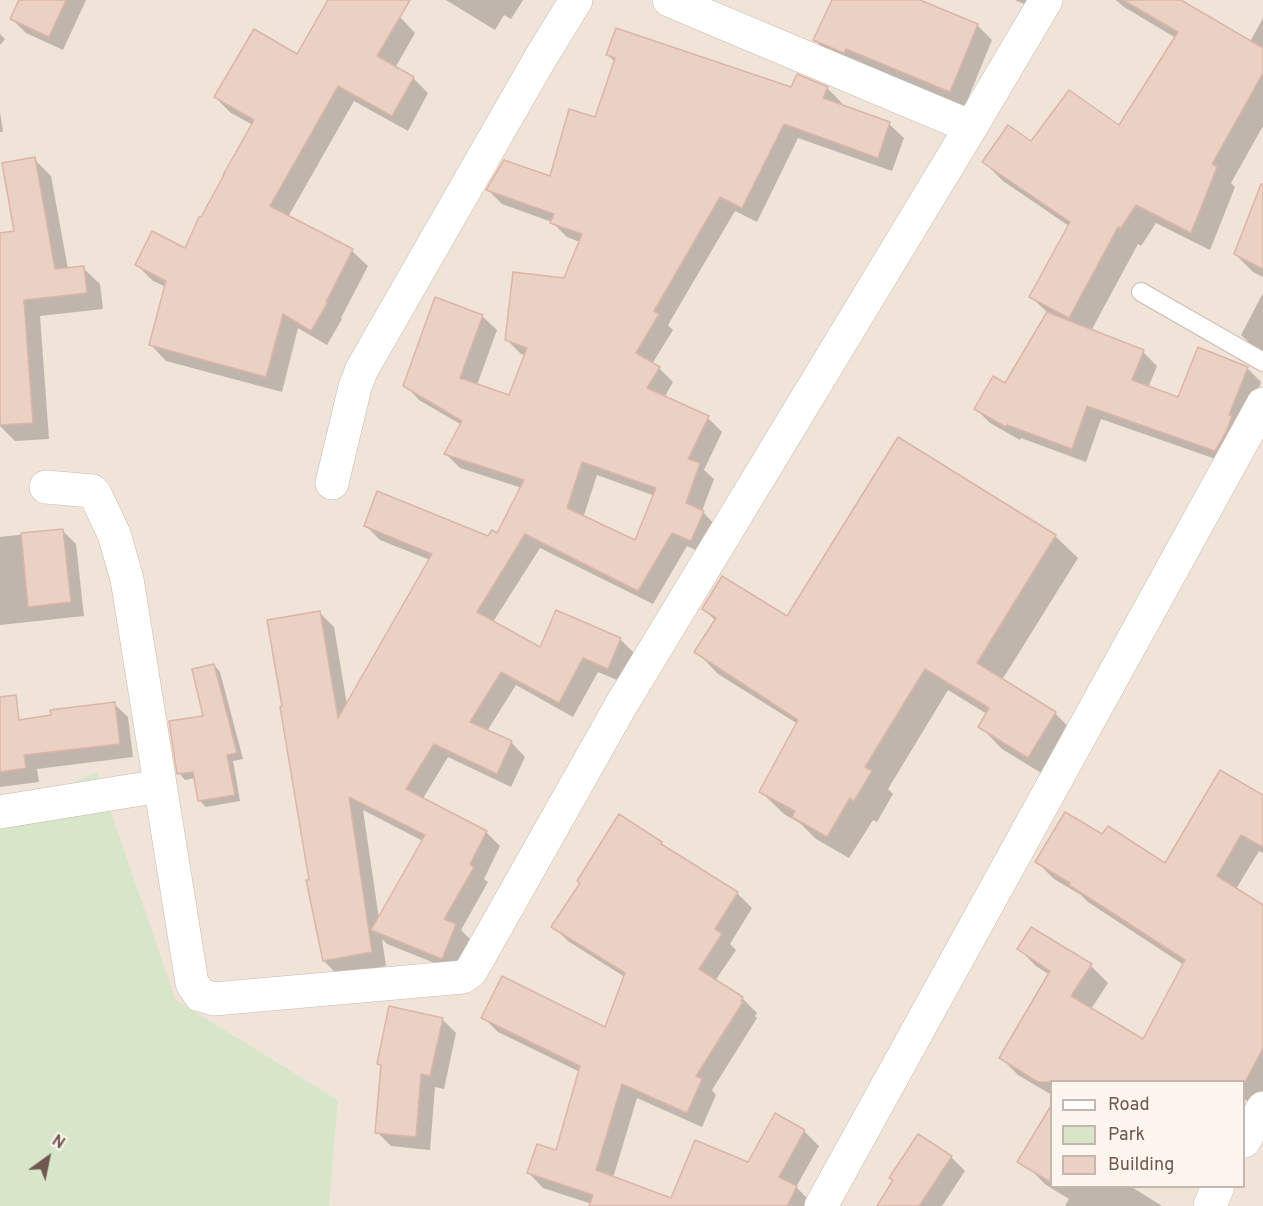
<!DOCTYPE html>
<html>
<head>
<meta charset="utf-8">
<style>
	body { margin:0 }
	#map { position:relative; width:1263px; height:1206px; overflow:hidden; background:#f9f1e8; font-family:Overpass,sans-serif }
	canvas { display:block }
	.legend { position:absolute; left:1050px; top:1080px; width:195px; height:108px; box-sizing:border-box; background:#fdf6ee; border:2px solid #c5b7af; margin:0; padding:8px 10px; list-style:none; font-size:18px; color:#705850 }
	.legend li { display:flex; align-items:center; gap:12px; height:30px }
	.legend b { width:30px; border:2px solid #c5b7af }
	.north { position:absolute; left:18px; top:1128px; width:60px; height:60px; -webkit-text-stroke:4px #fdf6ee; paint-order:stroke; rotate:33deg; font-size:16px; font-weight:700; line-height:24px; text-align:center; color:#705850 }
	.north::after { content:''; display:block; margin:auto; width:21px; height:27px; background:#705850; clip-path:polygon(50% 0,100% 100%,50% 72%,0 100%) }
</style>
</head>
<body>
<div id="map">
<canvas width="1263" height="1206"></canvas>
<ul class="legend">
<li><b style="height:8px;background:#fff"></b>Road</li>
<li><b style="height:16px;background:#d7e5c8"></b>Park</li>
<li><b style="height:16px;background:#ebd0c4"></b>Building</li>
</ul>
<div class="north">N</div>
</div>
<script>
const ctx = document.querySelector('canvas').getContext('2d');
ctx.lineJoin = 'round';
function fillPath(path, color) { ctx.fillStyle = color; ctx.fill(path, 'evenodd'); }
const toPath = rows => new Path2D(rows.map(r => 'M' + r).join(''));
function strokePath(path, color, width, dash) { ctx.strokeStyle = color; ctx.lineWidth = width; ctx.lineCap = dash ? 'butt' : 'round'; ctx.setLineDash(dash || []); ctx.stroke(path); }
fillPath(toPath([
	[0,0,1263,0,1263,1206,329,1206,338,1100,176,1000,97,773,0,816],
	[1052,1082,1244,1082,1244,1186,1052,1186]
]), '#f0e3d8');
fillPath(toPath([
	[97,772,176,1000,338,1100,329,1206,0,1206,0,816]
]), '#d7e5c8');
fillPath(toPath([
	[21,0,86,0,63,50,26,33,12,19],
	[328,0,371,0,400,17,415,33,395,68,413,78,428,93,408,131,354,101,288,217,352,251,368,266,341,318,342,319,327,345,298,328,282,392,166,361,151,345,166,287,153,281,137,265,185,250,253,125,231,113,215,97,297,56],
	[446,0,523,0,511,19,504,15,495,30],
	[833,0,916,0,977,25,992,40,965,106,861,63,830,55,815,40],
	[1015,0,1049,0,1041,12],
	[1116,0,1178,0,1250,42,1263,18,1263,126,1231,183,1235,187,1210,250,1156,223,1141,246,1138,244,1091,331,1143,352,1157,366,1148,388,1179,399,1247,368,1261,382,1230,464,1101,419,1086,462,1021,438,1020,440,990,423,976,409,1006,385,1048,313,1031,297,1069,226,1003,181,984,162,1032,143,1119,128,1176,38,1124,7],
	[0,34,5,39,0,45],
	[608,55,792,89,827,88,842,103,840,106,889,124,904,138,892,171,798,138,757,222,735,211,668,325,673,330,652,364,659,368,673,382,664,398,708,418,722,432,704,470,714,479,702,511,717,527,705,554,687,546,653,604,540,548,493,622,540,649,557,612,620,639,635,654,622,682,598,672,573,717,516,685,487,731,511,742,525,757,511,787,448,757,422,800,486,832,500,846,484,879,488,882,461,930,470,939,457,972,387,944,382,939,386,966,338,975,324,961,310,881,320,613,334,627,347,705,430,560,380,540,365,525,489,538,497,535,522,488,460,468,446,454,462,425,419,400,405,385,482,316,497,330,477,385,510,396,526,356,521,354,507,340,565,279,580,242,567,237,552,222,502,204,488,190,551,178,596,118,615,62],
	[597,475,655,496,635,542,583,518],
	[363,810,423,841,379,919],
	[0,112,3,132,0,132],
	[34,159,51,176,68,269,83,268,100,284,103,309,40,316,49,439,15,441,0,426,0,234,16,232],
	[1263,201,1263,277,1253,272,1235,254],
	[1263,293,1263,355,1241,335],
	[62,530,76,544,84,616,0,625,0,537],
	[1055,536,1078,558,1002,680,1055,713,1077,736,1051,779,1002,749,980,726,987,714,948,690,888,789,893,794,877,822,873,820,849,858,816,839,801,824,784,814,761,792,798,724,718,674,696,651,716,621,703,609,788,618],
	[214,665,220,672,243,759,233,761,240,801,206,807,200,801,196,778,185,780,179,773,205,717],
	[114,704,128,717,133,757,37,769,39,782,0,787,0,710,2,723,52,717],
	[1263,797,1263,853,1259,851,1236,889,1263,906,1263,1097,1258,1107,1244,1099,1244,1082,1052,1082,1052,1095,1018,1075,1001,1058,1050,975,1036,966,1019,949,1091,966,1108,983,1091,1009,1144,1041,1184,965,1088,902,1081,895,1054,879,1037,862,1103,836,1166,865],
	[661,844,667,849,737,893,752,908,730,944,736,950,715,981,742,998,757,1013,755,1016,757,1018,712,1090,716,1095,702,1127,637,1098,613,1178,671,1200,749,1164,804,1131,819,1146,796,1187,811,1202,809,1206,591,1206,592,1204,543,1188,529,1173,557,1152,580,1072,498,1032,483,1017,605,1029,625,977,568,941,553,926],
	[442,1019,456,1033,444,1089,435,1087,430,1150,391,1146,377,1132,382,1067,378,1064],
	[1052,1129,1052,1186,1130,1186,1162,1206,1065,1206,1069,1199,1046,1185,1029,1168],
	[951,1157,965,1171,942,1206,879,1206]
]), '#0003');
const building = toPath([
	[19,0,66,0,49,37,10,19,19,0],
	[328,0,410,0,377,56,414,77,392,116,338,86,270,206,353,249,326,302,328,302,311,331,283,314,266,377,149,345,166,281,135,265,152,231,185,248,199,217,201,217,224,175,223,175,254,120,214,97,254,29,297,54,328,0],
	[832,0,920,0,978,24,950,92,846,49,844,53,813,40,832,0],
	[1123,0,1181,0,1263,48,1263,73,1212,164,1217,167,1191,233,1136,205,1121,228,1118,227,1069,318,1029,297,1070,222,982,162,1008,125,1031,141,1069,90,1119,125,1178,32,1123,0],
	[616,28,791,87,797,74,828,87,823,98,890,122,878,158,784,124,742,208,720,197,654,311,659,314,636,353,660,367,647,388,709,416,688,459,700,463,686,503,704,511,691,541,672,533,638,591,525,534,477,612,540,647,556,610,621,638,608,669,583,658,559,703,501,672,470,722,512,741,497,774,434,744,406,789,487,831,470,864,474,867,444,919,456,924,442,959,371,930,425,835,349,797,372,952,323,961,306,880,309,880,280,707,282,706,267,620,320,611,338,718,432,554,364,526,377,491,488,536,492,530,497,533,524,480,444,454,462,421,403,386,435,297,483,315,460,378,509,395,527,348,505,340,513,272,564,278,582,234,550,223,554,214,486,190,504,160,550,176,569,109,595,117,615,58,606,55,616,28],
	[582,462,656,488,635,540,567,508,582,462],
	[35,157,55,269,84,266,87,293,24,300,33,423,0,425,0,233,14,231,2,163,35,157],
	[1261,184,1263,184,1263,269,1234,254,1261,184],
	[1047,312,1144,350,1132,380,1178,397,1198,347,1248,367,1229,415,1232,416,1226,432,1215,451,1087,406,1072,449,1007,425,1006,427,974,409,993,376,1005,383,1047,312],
	[898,437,1056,535,977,663,1056,712,1028,758,978,727,989,708,925,669,865,767,872,771,854,801,850,798,827,837,792,817,795,811,759,792,798,720,694,652,716,618,702,609,722,576,787,616,898,437],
	[63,529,71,602,28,607,21,533,63,529],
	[214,664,237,753,227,755,235,795,198,801,193,772,177,774,169,721,203,716,192,669,214,664],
	[16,695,19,720,51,715,50,710,115,702,120,744,24,755,26,768,0,772,0,697,16,695],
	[1220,770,1263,795,1263,847,1241,835,1217,876,1263,905,1263,1048,1245,1082,1038,1082,999,1058,1050,971,1017,949,1031,927,1092,964,1071,996,1143,1039,1185,960,1069,885,1070,883,1035,862,1065,812,1102,834,1108,826,1165,863,1220,770],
	[619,814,662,842,661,844,738,892,715,929,722,934,699,969,743,997,741,1001,743,1002,696,1076,702,1079,687,1113,622,1084,596,1170,671,1198,695,1140,748,1162,775,1113,805,1130,779,1177,797,1186,787,1206,589,1206,593,1195,527,1173,537,1144,556,1150,580,1066,481,1018,502,976,605,1027,625,973,551,927,580,883,577,881,619,814],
	[389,1006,443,1018,430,1076,421,1074,416,1137,375,1133,381,1065,377,1064,389,1006],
	[1052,1104,1052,1183,1017,1162,1052,1104],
	[918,1134,952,1156,919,1206,877,1206,893,1180,889,1178,918,1134]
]);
fillPath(building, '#ebd0c4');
strokePath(building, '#dcb5a6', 1.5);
const service = toPath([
	[1141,292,1263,362]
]);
const minor = toPath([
	[669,0,971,127],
	[332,483,355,387,362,369,541,57,576,0],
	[46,487,92,491,95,494,114,534,127,579,192,983,200,995,214,999,463,977,471,971,479,957,620,707,971,127,1046,0],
	[0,812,160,786],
	[1244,1141,1263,1108],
	[821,1206,1263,404],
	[1210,1206,1218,1186]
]);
strokePath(service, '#cab9b0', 20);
strokePath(minor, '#cab9b0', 34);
strokePath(service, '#fff', 18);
strokePath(minor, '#fff', 33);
</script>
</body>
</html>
